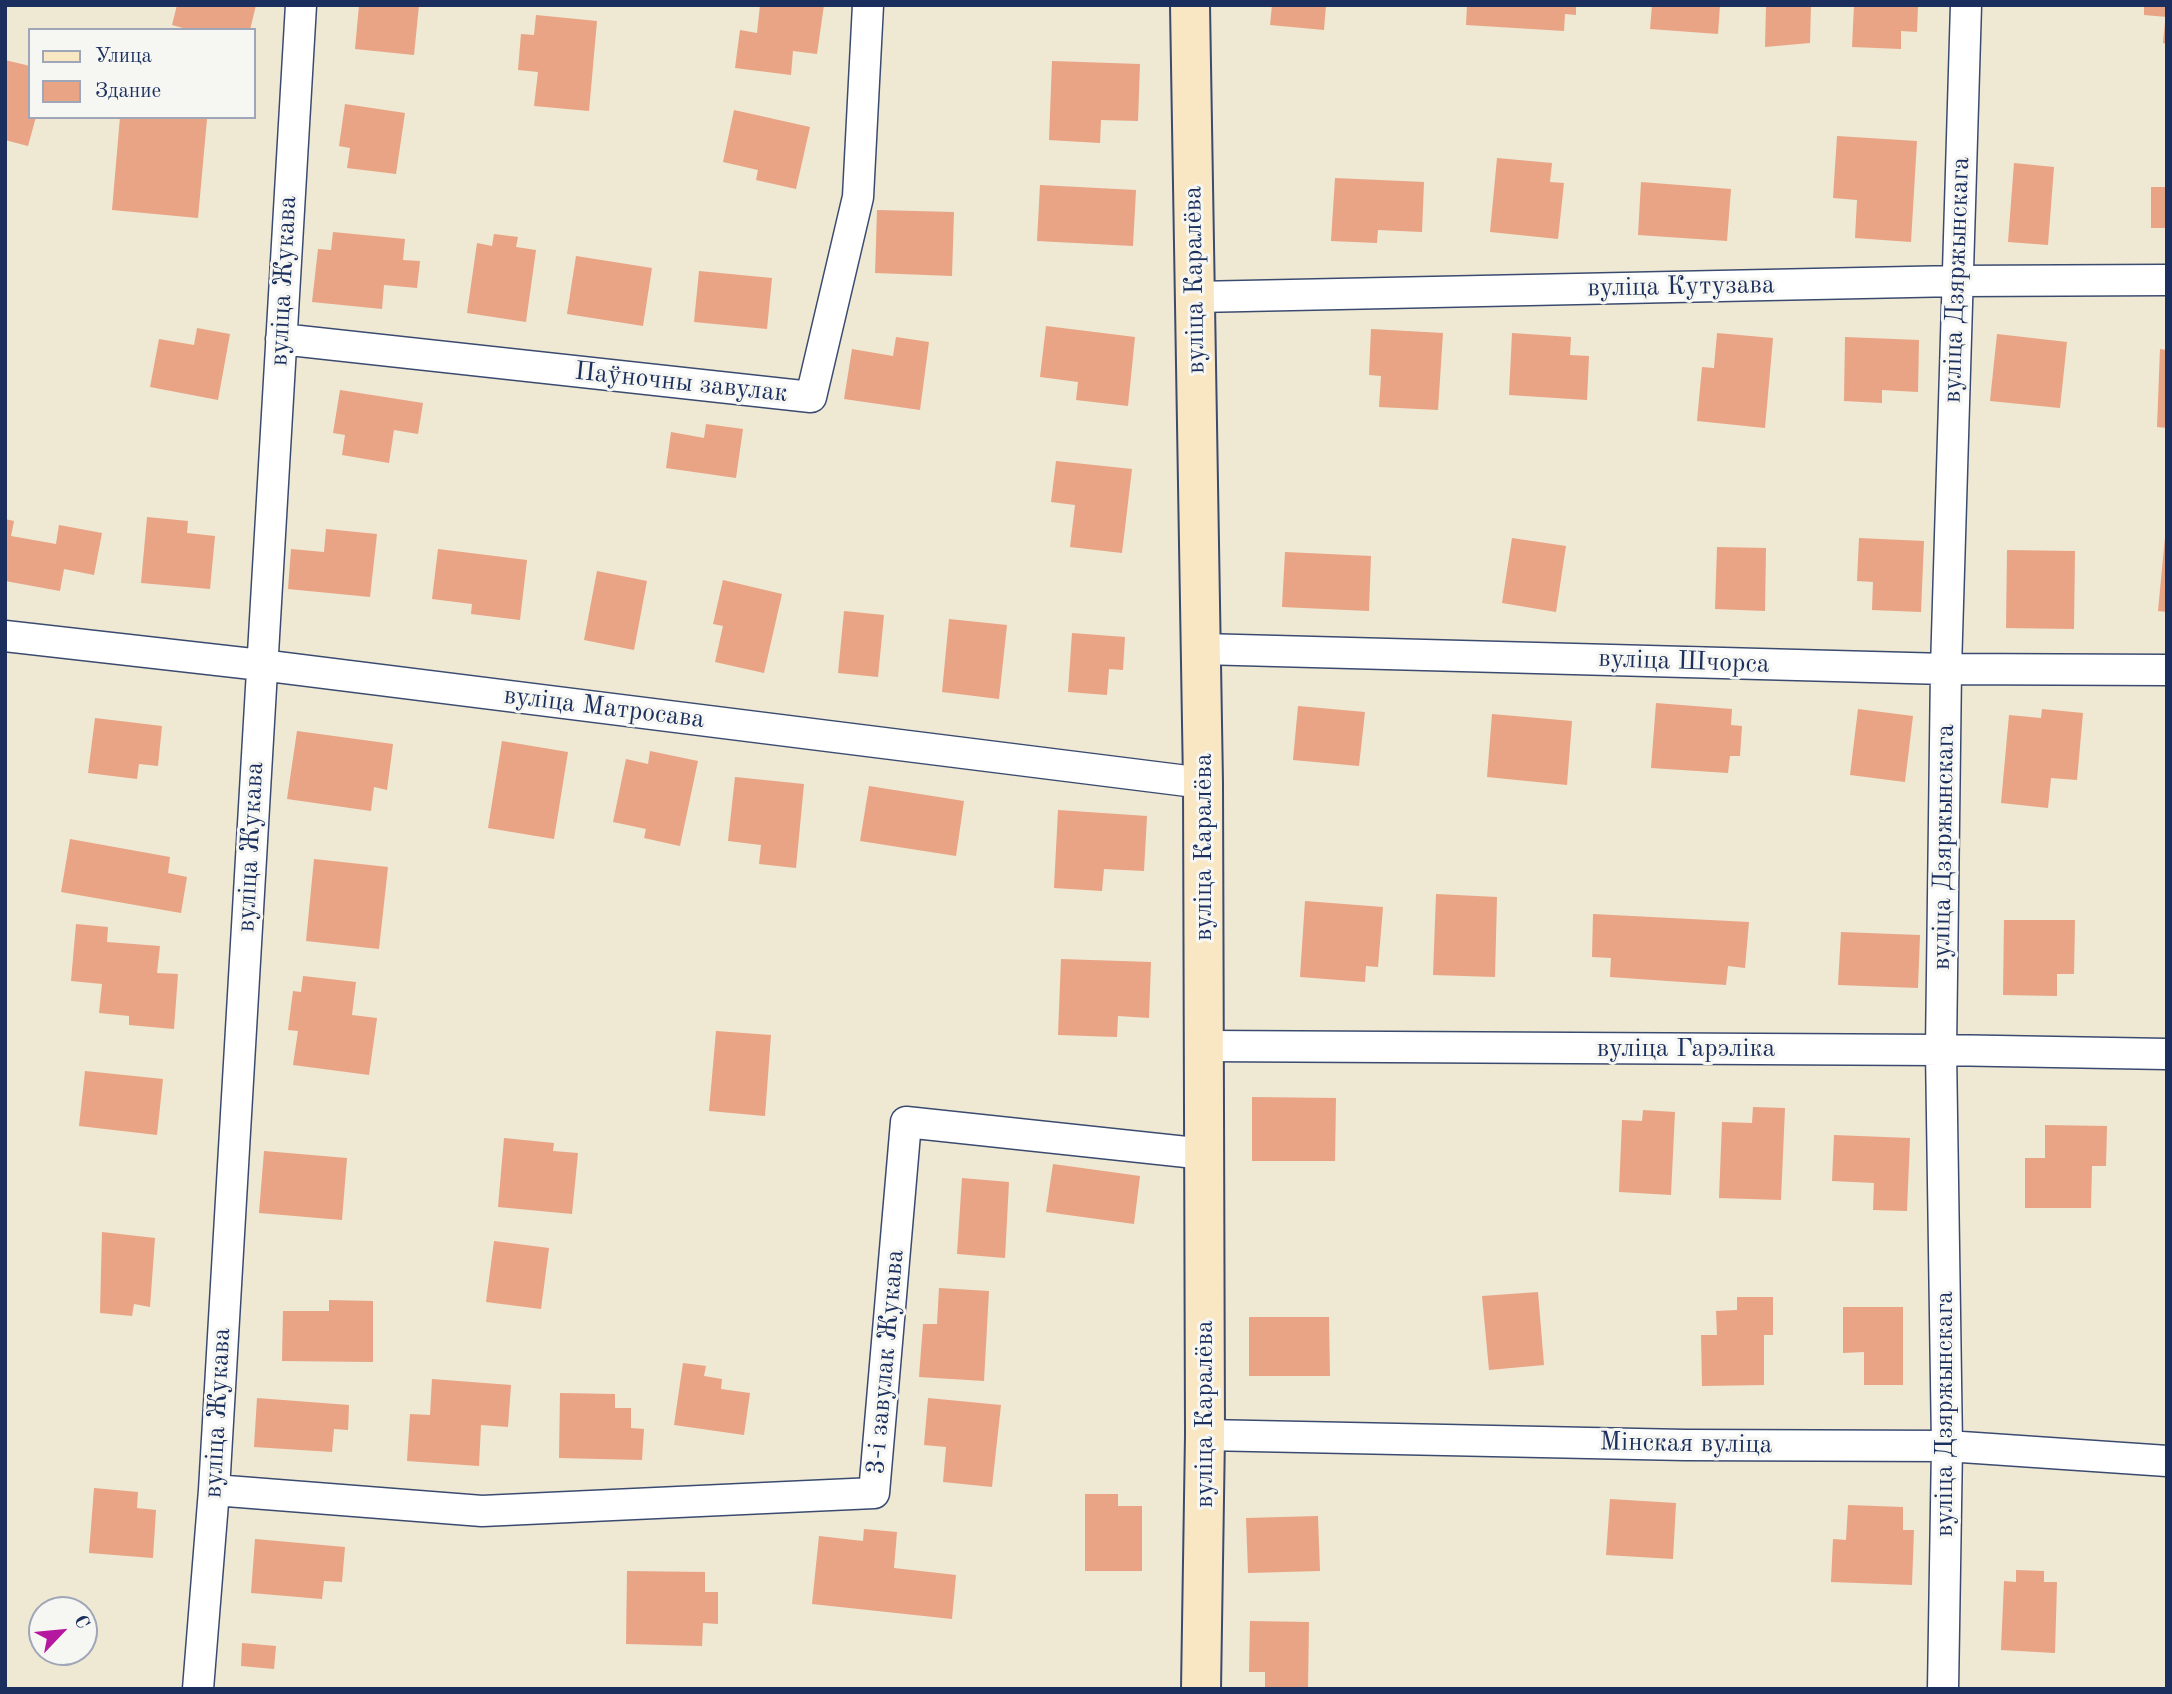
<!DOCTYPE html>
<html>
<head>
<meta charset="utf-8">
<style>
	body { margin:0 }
	#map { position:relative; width:2172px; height:1694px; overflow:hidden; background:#efe8d3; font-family:"Old Standard TT",serif }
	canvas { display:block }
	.frame { position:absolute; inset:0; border:7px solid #1b2f5e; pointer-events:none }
	.legend { position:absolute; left:28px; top:28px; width:228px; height:91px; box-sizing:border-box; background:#f6f6f2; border:2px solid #9ea6b7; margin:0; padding:9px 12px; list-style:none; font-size:21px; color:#1b2f5e }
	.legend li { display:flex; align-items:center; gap:14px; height:35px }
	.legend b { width:35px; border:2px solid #9ea6b7 }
	.north { position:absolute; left:28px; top:1596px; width:70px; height:70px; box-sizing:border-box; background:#f6f6f2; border:2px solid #9ea6b7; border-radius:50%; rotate:64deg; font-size:19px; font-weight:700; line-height:28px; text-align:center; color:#1b2f5e }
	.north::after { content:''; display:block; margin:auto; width:24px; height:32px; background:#b5179e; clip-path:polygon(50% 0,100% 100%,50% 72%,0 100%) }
</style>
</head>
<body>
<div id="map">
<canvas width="2172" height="1694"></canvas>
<div class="frame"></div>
<ul class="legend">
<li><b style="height:9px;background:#f9e7c3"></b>Улица</li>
<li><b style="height:19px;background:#e8a485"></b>Здание</li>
</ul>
<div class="north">С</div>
</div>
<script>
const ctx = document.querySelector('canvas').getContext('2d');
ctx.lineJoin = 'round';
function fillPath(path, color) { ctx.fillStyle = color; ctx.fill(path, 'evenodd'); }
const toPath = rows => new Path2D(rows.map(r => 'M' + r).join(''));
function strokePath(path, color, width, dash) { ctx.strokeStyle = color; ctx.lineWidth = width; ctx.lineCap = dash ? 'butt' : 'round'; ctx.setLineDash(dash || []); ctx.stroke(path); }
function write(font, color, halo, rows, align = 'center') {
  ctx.font = font + ' "Old Standard TT",serif'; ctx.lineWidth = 6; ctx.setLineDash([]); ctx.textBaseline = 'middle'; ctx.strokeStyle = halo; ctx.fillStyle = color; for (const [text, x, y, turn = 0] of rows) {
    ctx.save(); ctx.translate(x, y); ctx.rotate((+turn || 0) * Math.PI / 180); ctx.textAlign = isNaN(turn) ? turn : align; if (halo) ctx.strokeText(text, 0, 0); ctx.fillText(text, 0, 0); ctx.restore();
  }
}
fillPath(toPath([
	[177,5,256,5,250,30,190,30,172,25],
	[359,5,419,5,414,55,355,49],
	[760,5,824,5,817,54,793,51,791,75,735,68,740,30,757,33],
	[1272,5,1326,5,1324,30,1270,25],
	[1467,5,1576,5,1576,15,1565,14,1564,31,1466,25],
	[1652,5,1720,5,1718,34,1650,29],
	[1766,5,1811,5,1810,43,1765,47],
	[1854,5,1918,5,1917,32,1901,31,1901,49,1852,47],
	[2144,5,2167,5,2167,17,2144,15],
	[536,15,597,21,589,111,534,106,538,72,518,70,521,34,534,35],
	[2165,22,2167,22,2167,44,2163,43],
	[5,60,30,66,30,117,36,117,28,146,5,140],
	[1052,61,1140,64,1138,121,1101,120,1100,143,1049,140],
	[345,104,405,113,396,174,347,168,350,148,339,146],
	[734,110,810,127,796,189,756,180,758,170,723,162],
	[120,117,207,119,198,218,112,210],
	[1837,136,1917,141,1911,242,1855,238,1857,200,1833,198],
	[1497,158,1552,163,1550,182,1564,183,1558,239,1490,232],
	[2014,163,2054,167,2048,245,2008,242],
	[1335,178,1424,182,1422,232,1378,230,1377,243,1331,241],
	[1641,182,1731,189,1727,241,1638,235],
	[1040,185,1136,190,1133,246,1037,241],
	[2151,187,2167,187,2167,228,2151,228],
	[877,210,954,212,952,276,875,273],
	[333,232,405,239,403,260,420,261,417,288,384,285,382,309,312,302,318,249,331,250],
	[494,234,518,237,516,247,536,250,526,322,467,313,477,243,492,246],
	[576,256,652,268,643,326,567,314],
	[699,271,772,278,767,329,694,322],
	[1046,326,1135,337,1128,406,1076,400,1078,382,1040,377],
	[197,328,230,334,218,400,150,387,159,339,194,345],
	[1371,329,1443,333,1438,410,1379,407,1381,376,1369,375],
	[1512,333,1571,337,1570,355,1589,356,1587,400,1509,395],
	[1717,333,1773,338,1765,428,1697,421,1702,367,1714,368],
	[1997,334,2067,342,2060,408,1990,401],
	[896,337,929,342,920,410,844,399,852,349,893,356],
	[1845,337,1919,340,1918,392,1882,390,1882,403,1844,401],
	[2160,349,2167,350,2167,428,2157,427],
	[340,390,423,403,418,434,394,430,389,463,342,455,345,435,333,433],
	[706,424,743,429,736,478,666,468,671,432,704,438],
	[1056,461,1132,469,1122,553,1070,547,1075,505,1051,502],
	[147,517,188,521,187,533,215,536,210,589,141,583],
	[5,519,14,521,11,536,56,544,59,525,102,533,94,575,64,569,60,591,5,581],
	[326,529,377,534,370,597,288,589,291,549,324,552],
	[2165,537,2167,537,2167,612,2158,611],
	[1512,538,1566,546,1556,612,1502,603],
	[1859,538,1924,541,1921,612,1872,610,1873,582,1857,581],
	[1717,547,1766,548,1765,611,1715,609],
	[438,549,527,560,520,620,471,614,472,604,432,599],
	[2007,550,2075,551,2074,629,2006,628],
	[1285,552,1371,556,1369,611,1282,607],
	[597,571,647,581,634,650,584,640],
	[723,580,782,594,764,673,715,662,723,626,713,624],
	[844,611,884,615,878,677,838,673],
	[949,619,1007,625,999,699,942,692],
	[1072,633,1125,637,1123,670,1109,669,1107,695,1068,692],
	[1656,703,1732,709,1731,725,1742,726,1740,756,1730,756,1728,773,1651,768],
	[1298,706,1365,712,1359,766,1293,760],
	[1858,709,1913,716,1905,782,1850,775],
	[2042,709,2083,713,2077,780,2051,778,2048,808,2001,803,2009,715,2041,718],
	[1492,714,1572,721,1567,785,1487,777],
	[95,718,162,726,158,766,139,764,137,779,88,773],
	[297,731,393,744,387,790,374,787,371,811,287,799],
	[502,741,568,752,554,839,488,828],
	[650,751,698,761,680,846,644,838,646,829,613,822,626,759,648,764],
	[735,777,804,784,796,868,759,864,761,845,728,841],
	[869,786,964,801,956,856,860,841],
	[1058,810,1147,816,1144,871,1104,869,1102,891,1054,888],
	[70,839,170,857,168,873,187,877,181,913,61,892],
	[314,859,388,867,379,949,306,941],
	[1436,894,1497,897,1495,977,1433,975],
	[1305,901,1383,907,1378,967,1366,966,1365,982,1300,977],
	[1593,914,1749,922,1745,968,1728,966,1726,985,1610,977,1611,958,1592,957],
	[2004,920,2075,920,2074,974,2057,974,2057,996,2003,995],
	[76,924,108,927,107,942,160,946,157,973,178,974,174,1029,129,1025,129,1016,99,1013,102,984,71,981],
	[1841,932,1920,935,1918,988,1838,985],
	[1061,959,1151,962,1149,1018,1118,1016,1117,1037,1058,1035],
	[303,976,356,982,352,1015,377,1018,369,1075,293,1065,298,1031,288,1030,293,991,301,992],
	[716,1031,771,1035,765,1116,709,1111],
	[85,1071,163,1079,157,1135,79,1126],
	[1252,1097,1336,1098,1335,1161,1252,1161],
	[1753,1107,1785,1108,1781,1200,1719,1198,1722,1122,1752,1123],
	[1643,1110,1675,1112,1671,1195,1619,1192,1622,1120,1642,1121],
	[2045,1125,2107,1126,2106,1166,2092,1166,2091,1208,2025,1208,2025,1158,2045,1158],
	[1834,1135,1910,1138,1907,1211,1873,1210,1874,1183,1832,1181],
	[504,1138,554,1143,553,1151,578,1153,572,1214,498,1207],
	[264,1151,347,1158,342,1220,259,1213],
	[1053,1164,1140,1176,1134,1224,1046,1212],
	[962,1178,1009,1182,1005,1258,957,1254],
	[102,1232,155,1238,150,1307,134,1304,132,1316,100,1313],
	[494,1241,549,1248,541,1309,486,1302],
	[939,1288,989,1291,984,1381,919,1377,923,1324,937,1324],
	[1538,1292,1544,1365,1489,1370,1482,1296],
	[1737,1297,1773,1297,1773,1335,1764,1335,1764,1385,1702,1386,1701,1335,1717,1335,1716,1311,1737,1310],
	[329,1300,373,1301,373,1362,282,1361,283,1311,329,1311],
	[1843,1307,1903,1307,1903,1385,1864,1385,1864,1352,1843,1353],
	[1249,1317,1329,1317,1330,1376,1249,1376],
	[683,1363,706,1366,704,1376,722,1379,721,1389,750,1393,744,1435,674,1425],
	[432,1379,511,1385,508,1427,481,1425,479,1466,407,1461,410,1414,430,1415],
	[560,1393,615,1394,615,1408,631,1408,631,1428,644,1429,642,1460,559,1458],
	[257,1398,349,1405,348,1430,334,1429,332,1452,254,1447],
	[928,1398,1001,1405,992,1487,943,1482,946,1447,924,1445],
	[94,1488,138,1492,137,1508,156,1510,153,1558,89,1553],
	[1085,1494,1118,1494,1118,1506,1142,1506,1142,1571,1085,1571],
	[1610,1499,1676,1503,1673,1559,1606,1555],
	[1848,1505,1903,1507,1903,1530,1914,1530,1912,1585,1831,1582,1833,1539,1846,1540],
	[1318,1516,1320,1571,1248,1573,1246,1518],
	[864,1529,897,1532,894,1568,956,1575,952,1619,812,1604,819,1536,863,1541],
	[255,1539,345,1547,342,1582,324,1581,322,1599,251,1593],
	[2016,1570,2044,1571,2044,1582,2057,1582,2055,1653,2001,1650,2004,1581,2016,1582],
	[627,1571,705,1572,705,1592,718,1592,718,1624,703,1623,702,1646,626,1644],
	[1250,1621,1309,1622,1308,1689,1265,1689,1265,1672,1249,1672],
	[242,1643,276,1646,274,1669,241,1666]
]), '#e8a485');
const street = toPath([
	[1196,297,1957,281,2167,280],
	[281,339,811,397,858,197,868,5],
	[5,636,261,665,1203,783],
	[1201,649,1946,669,2167,670],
	[1205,1046,1941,1050,2167,1054],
	[1205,1435,1685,1445,1947,1446,2167,1461],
	[214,1490,482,1511,874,1493,906,1122,1205,1154],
	[198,1689,214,1490,301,5],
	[1943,1689,1947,1446,1941,1050,1946,669,1966,5]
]);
const secondary = toPath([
	[1190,5,1203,783,1205,1435,1201,1689]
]);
strokePath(street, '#3b4b70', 33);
strokePath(secondary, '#3b4b70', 42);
strokePath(street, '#fff', 30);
strokePath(secondary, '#f9e7c3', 38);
write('26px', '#1b2f5e', '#f6f6f2', [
	["вуліца Каралёва",1195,280,-91],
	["вуліца Дзяржынскага",1957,280,-88],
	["вуліца Жукава",284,281,-87],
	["вуліца Кутузава",1681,287,-1],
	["Паўночны завулак",681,383,6],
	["вуліца Шчорса",1684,662,2],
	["вуліца Матросава",604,708,7],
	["вуліца Жукава",251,847,-87],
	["вуліца Каралёва",1204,847,-90],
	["вуліца Дзяржынскага",1944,847,-89],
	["вуліца Гарэліка",1686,1049],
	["3-і завулак Жукава",886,1362,-85],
	["вуліца Жукава",218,1413,-87],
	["вуліца Каралёва",1205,1414,-90],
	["вуліца Дзяржынскага",1945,1414,-90],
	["Мінская вуліца",1686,1444,1]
]);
</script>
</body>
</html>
